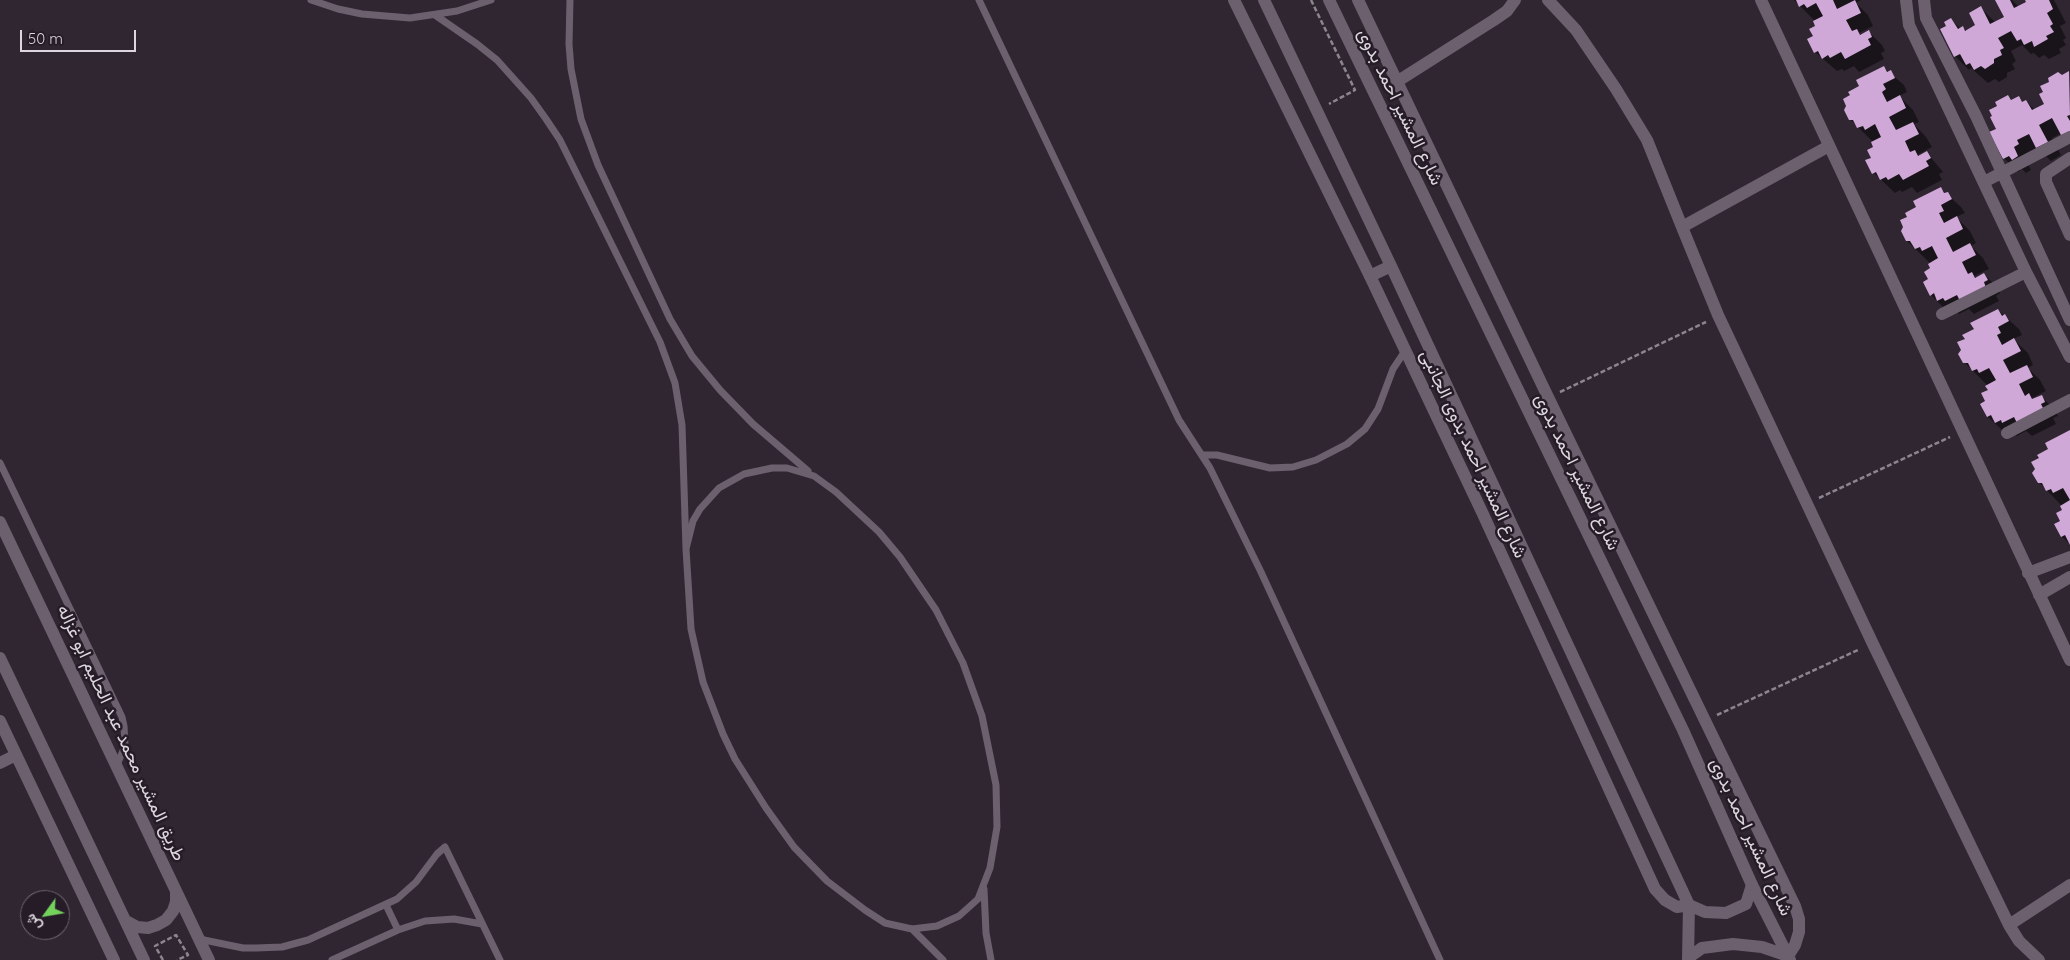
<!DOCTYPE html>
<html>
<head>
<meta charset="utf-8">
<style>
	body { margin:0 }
	#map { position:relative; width:2070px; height:960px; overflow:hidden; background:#302632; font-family:Quicksand,Vazirmatn,sans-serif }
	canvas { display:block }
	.north { position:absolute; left:20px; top:890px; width:50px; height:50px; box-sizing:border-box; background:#261c28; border:1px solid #6f6671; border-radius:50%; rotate:238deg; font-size:14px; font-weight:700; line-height:20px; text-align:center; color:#dcd6de }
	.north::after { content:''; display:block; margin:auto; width:18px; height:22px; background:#74d25c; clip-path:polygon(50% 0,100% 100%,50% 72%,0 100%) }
	.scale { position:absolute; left:20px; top:30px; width:116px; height:22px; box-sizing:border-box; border:2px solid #dcd6de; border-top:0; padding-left:6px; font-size:15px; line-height:18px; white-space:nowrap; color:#dcd6de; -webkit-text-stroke:4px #261c28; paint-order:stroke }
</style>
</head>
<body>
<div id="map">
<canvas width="2070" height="960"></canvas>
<div class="north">ش</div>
<div class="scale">50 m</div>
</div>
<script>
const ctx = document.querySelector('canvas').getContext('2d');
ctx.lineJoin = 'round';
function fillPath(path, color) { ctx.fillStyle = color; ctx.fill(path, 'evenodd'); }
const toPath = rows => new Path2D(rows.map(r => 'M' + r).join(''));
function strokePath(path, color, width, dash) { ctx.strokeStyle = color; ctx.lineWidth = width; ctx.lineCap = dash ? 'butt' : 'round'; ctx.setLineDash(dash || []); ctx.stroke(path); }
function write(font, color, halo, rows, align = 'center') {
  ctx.font = font + ' Quicksand,Vazirmatn,sans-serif'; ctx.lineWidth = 5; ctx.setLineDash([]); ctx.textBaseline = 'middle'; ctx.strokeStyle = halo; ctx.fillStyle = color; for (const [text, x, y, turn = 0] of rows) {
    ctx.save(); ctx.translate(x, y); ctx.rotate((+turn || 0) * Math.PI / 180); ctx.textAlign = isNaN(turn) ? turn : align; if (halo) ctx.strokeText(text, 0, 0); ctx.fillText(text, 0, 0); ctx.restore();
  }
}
fillPath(toPath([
	[1794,0,1861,0,1856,3,1868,15,1873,26,1859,33,1861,35,1869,32,1882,45,1885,51,1881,53,1884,59,1859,72,1854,66,1844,71,1842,69,1837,71,1815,52,1809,40,1815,37,1817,26,1815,21],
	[1997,0,2012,0,2019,7,2028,2,2026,0,2054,0,2066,23,2060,26,2066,38,2063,40,2066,45,2059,49,2061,53,2049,59,2044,55,2039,58,2034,53,2031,54,2022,45,2011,51,2016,61,2012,64,2015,69,2007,73,2007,77,1999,82,1995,79,1988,83,1971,68,1969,70,1955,56,1948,26,1951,20,1961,29,1963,28,1967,31,1977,26,1981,8,1995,22,2005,17],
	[1883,67,1904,85,1907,92,1899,96,1913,110,1919,122,1914,124,1926,137,1932,147,1917,155,1920,157,1927,153,1943,172,1939,174,1942,180,1917,193,1912,187,1902,192,1900,190,1895,193,1874,173,1867,161,1873,158,1875,148,1873,142,1850,119,1861,87],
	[2069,73,2070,142,2062,133,2052,138,2061,155,2051,161,2039,149,2026,161,2031,170,2026,173,2022,169,2018,172,2004,158,1997,129,1999,106,2008,96,2013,101,2018,98,2023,103,2026,101,2035,110,2046,104,2062,76],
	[1941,189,1961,207,1965,213,1956,217,1970,231,1976,243,1971,246,1983,258,1989,269,1974,276,1977,278,1984,274,1998,288,2000,293,1996,296,1999,301,1974,314,1969,309,1959,314,1957,311,1944,308,1931,295,1931,264,1907,241,1909,217],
	[1998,310,2019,329,2022,335,2013,339,2028,353,2033,365,2028,368,2040,380,2046,391,2032,398,2034,400,2041,396,2055,410,2058,416,2053,418,2056,424,2032,436,2026,431,2017,436,2002,430,1988,417,1982,404,1987,401,1989,391,1988,386,1964,362,1966,339],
	[2070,432,2070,544,2062,537,2056,524,2061,521,2064,511,2062,506,2039,482,2040,459]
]), '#0007');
fillPath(toPath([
	[1796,0,1833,0,1837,9,1855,0,1861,13,1846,20,1852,31,1857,29,1860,35,1869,30,1872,37,1868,39,1871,45,1845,59,1841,52,1830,58,1828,55,1822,59,1818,51,1814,53,1807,39,1813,36,1809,29,1815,26,1813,21,1823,16,1816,3,1807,8,1804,4,1799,7],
	[1995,0,2010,0,2014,8,2026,2,2025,0,2049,0,2053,9,2047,13,2053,24,2050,26,2054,32,2046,36,2048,39,2034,47,2032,41,2024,45,2021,39,2017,41,2011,31,1998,38,2004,48,2000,50,2002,55,1994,59,1994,63,1985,69,1981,66,1974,70,1970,63,1966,65,1960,54,1954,57,1940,29,1946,26,1944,22,1951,18,1958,29,1963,26,1965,31,1975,25,1969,13,1981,6,1990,24,2004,17],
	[1884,66,1887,72,1891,70,1895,78,1883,84,1886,89,1882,92,1887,102,1900,95,1906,108,1889,117,1896,130,1913,122,1919,134,1905,141,1910,152,1915,150,1918,156,1927,151,1931,158,1926,161,1929,166,1903,180,1899,174,1888,180,1886,177,1880,180,1876,172,1872,174,1865,160,1871,158,1867,150,1873,147,1871,142,1881,137,1875,124,1865,130,1863,126,1857,128,1853,120,1849,120,1844,110,1846,106,1843,99,1850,95,1848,92,1859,86,1856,80],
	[2069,71,2070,115,2067,116,2070,121,2070,131,2061,135,2052,118,2039,125,2048,142,2036,148,2029,134,2017,140,2019,144,2014,147,2018,156,2012,160,2009,156,2003,159,1989,132,1996,129,1990,117,1992,116,1989,110,1997,106,1995,102,2008,95,2011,100,2019,96,2022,102,2026,100,2032,110,2044,104,2039,94,2043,92,2040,86,2049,82,2048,78,2058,72,2062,75],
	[1941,187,1944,193,1948,192,1952,199,1941,205,1944,211,1939,213,1944,223,1957,216,1963,229,1946,238,1953,252,1970,243,1976,255,1962,262,1968,274,1972,272,1975,278,1984,273,1988,280,1984,282,1986,288,1960,301,1957,295,1945,301,1943,298,1937,301,1934,293,1930,296,1923,282,1928,279,1924,272,1930,268,1928,264,1938,258,1932,246,1922,251,1920,247,1915,249,1910,241,1906,241,1901,231,1903,227,1900,220,1907,217,1905,213,1916,207,1913,201],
	[1998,309,2002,316,2005,314,2009,321,1998,327,2001,333,1997,335,2002,345,2014,338,2021,351,2003,360,2010,373,2027,365,2033,377,2019,384,2025,396,2029,393,2032,399,2042,395,2045,402,2041,404,2044,410,2017,423,2014,417,2002,423,2001,420,1995,423,1991,415,1987,417,1980,404,1985,401,1981,393,1988,390,1985,386,1996,380,1989,368,1979,373,1977,369,1972,371,1968,363,1963,363,1958,354,1961,350,1957,342,1965,339,1962,335,1974,329,1970,323],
	[2070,430,2070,500,2063,488,2053,493,2051,489,2046,491,2042,483,2038,483,2032,473,2035,469,2031,462,2039,458,2037,455,2048,449,2045,443],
	[2070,500,2070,545,2065,535,2061,537,2054,524,2060,521,2056,513,2062,510,2060,506]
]), '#cfa8d8');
strokePath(toPath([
	[1311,0,1355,90,1329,104],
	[1560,392,1706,322],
	[1819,498,1950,437],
	[1717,715,1860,649],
	[163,960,155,946,176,935,188,955,177,960]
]), '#8c848e', 2.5, [5, 2.5]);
strokePath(toPath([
	[311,0,338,9,362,14,410,18,457,11,491,0],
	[570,0,569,44,571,69,581,119,598,165,670,319,692,356,720,390,753,424,808,471],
	[979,0,1179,420,1210,468,1261,572,1440,960],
	[435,15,477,44,497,60,531,98,546,119,560,140,660,342,675,383,682,425,686,549,691,629,703,682,723,734,735,759,766,808,794,847,827,881,865,910,885,923,912,929,937,926,959,916,978,899,990,868,997,827,996,785,982,716,963,663,936,610,900,557,879,532,836,492,814,476,787,468,772,468,744,474,719,488,700,509,693,521,686,549],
	[1202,455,1217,455,1270,468,1293,467,1316,460,1347,444,1365,429,1378,409,1393,369,1405,351],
	[0,463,122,717,124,726,125,746,117,765],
	[984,889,986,933,991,960],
	[386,905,398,930],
	[912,929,943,960],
	[199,939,243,948,256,948,282,947,308,940,397,899,416,882,437,854,445,847,500,960],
	[332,960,398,930,425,921,454,919,482,924]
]), '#6c606f', 7);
strokePath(toPath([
	[1234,0,1370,276,1482,512,1655,889,1665,900,1677,907,1689,905,1705,912,1726,913,1746,904,1752,885],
	[1358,0,1548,397,1795,906,1799,919,1799,932,1795,945,1788,956],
	[1548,0,1576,30,1616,89,1647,140,1682,227],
	[1761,0,2070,660],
	[1906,0,1909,25,2026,272,2070,357],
	[1924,0,1926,18,1976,116,2070,320],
	[1398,81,1494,20,1507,11,1515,0],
	[1829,146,1682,227,1718,315,1873,644,2009,925,2019,941,2039,960],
	[2070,158,2046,174,2046,182,2070,235],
	[1984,182,2070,137],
	[1942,314,2026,272],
	[2007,433,2070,400],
	[2028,573,2070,557],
	[2039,595,2070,577],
	[0,721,114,960],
	[0,763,16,755],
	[2009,925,2070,885]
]), '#6c606f', 12);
strokePath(toPath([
	[1264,0,1391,266,1689,905,1688,960],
	[1329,0,1683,730,1752,885,1790,960],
	[1370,276,1391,266],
	[0,522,209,960],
	[0,658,144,960],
	[128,922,137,927,148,928,157,925,166,920,173,911,176,902,176,892],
	[1688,958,1702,948,1733,944,1762,947,1788,956]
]), '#6c606f', 12);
write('18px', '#dcd6de', '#261c28', [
	["شارع المشير احمد بدوى",1400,107,64],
	["شارع المشير احمد بدوى الجانبى",1473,454,65],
	["شارع المشير احمد بدوى",1577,472,64],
	["طريق المشير محمد عبد الحليم ابو غزاله",121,733,65],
	["شارع المشير احمد بدوى",1751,837,65]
]);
</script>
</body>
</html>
